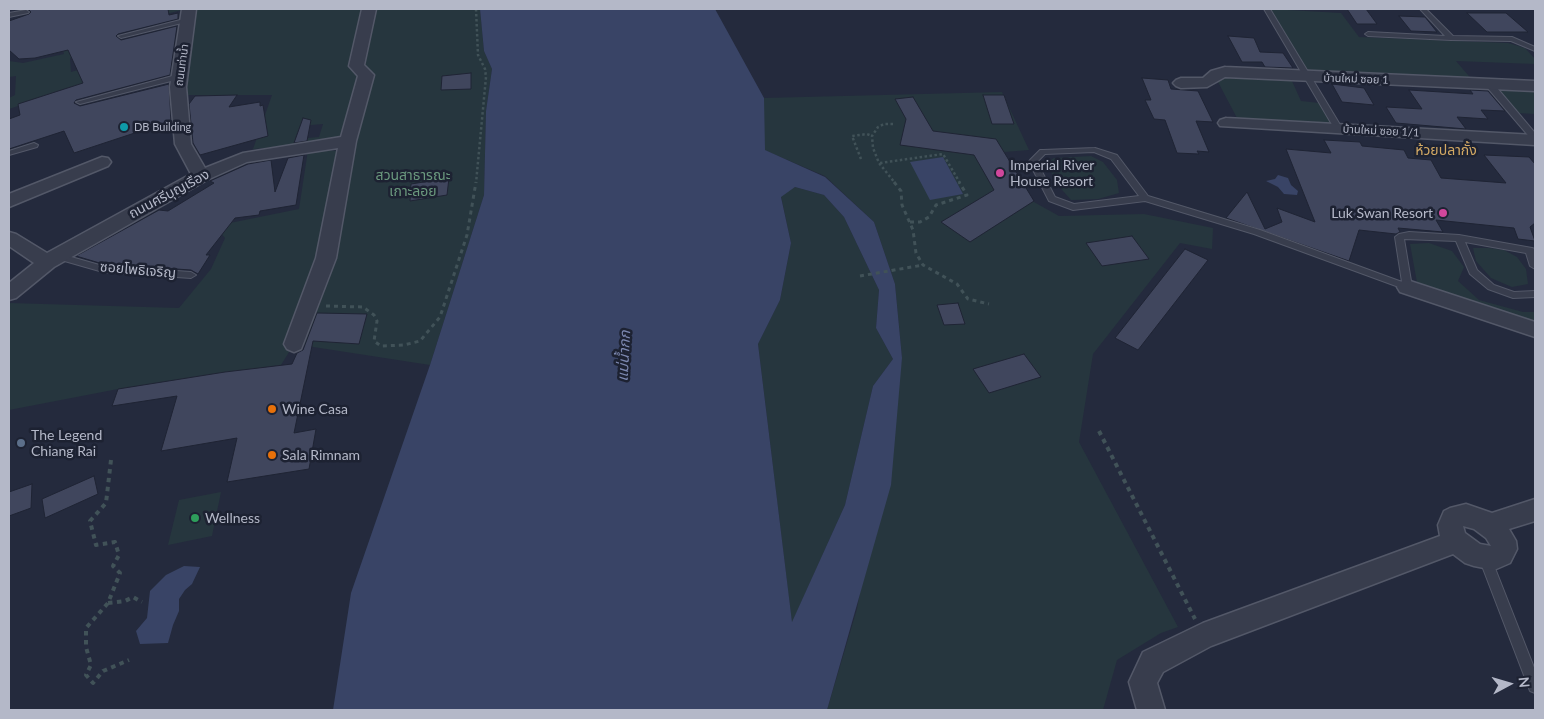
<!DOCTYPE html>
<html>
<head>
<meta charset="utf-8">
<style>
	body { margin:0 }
	#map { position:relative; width:1544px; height:719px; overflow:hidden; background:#242a3d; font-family:Lato,sans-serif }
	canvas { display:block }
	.frame { position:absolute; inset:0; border:10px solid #b4b8c8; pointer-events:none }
	.north { position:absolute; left:1484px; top:659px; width:50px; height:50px; -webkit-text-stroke:4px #1d2232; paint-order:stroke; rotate:84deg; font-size:14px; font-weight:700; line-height:20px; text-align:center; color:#b4b8c8 }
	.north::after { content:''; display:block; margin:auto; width:18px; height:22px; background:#b4b8c8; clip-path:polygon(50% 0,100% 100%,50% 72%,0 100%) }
</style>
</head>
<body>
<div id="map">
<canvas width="1544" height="719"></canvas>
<div class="frame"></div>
<div class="north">N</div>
</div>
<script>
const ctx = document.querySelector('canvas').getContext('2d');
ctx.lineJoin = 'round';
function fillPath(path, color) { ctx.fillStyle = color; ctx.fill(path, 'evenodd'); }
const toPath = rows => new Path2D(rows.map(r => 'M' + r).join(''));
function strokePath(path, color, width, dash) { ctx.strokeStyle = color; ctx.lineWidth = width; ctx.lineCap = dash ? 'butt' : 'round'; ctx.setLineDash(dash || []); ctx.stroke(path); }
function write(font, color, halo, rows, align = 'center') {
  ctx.font = font + ' Lato,"Noto Sans Thai",sans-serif'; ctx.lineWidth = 5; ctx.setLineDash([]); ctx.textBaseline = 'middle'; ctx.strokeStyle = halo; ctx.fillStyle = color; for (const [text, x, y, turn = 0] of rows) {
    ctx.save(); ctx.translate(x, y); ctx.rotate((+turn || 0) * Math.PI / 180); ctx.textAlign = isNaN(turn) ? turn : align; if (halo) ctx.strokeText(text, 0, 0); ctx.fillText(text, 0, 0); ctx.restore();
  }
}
fillPath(toPath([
	[59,9,78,9,79,11,95,9,97,13,114,9,186,9,94,32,103,49,70,58,71,72,111,61,110,75,9,109,9,98,15,95,16,76,9,77,9,61,23,63,64,54,59,36],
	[189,9,369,9,359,53,371,9,480,9,484,51,492,69,486,111,484,195,430,365,294,344,281,365,118,389,9,410,9,303,179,308,211,269,225,238,215,226,299,209,308,150,346,151,347,141,253,149,272,95,186,95,180,76],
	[323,124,319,137,295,139,300,126],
	[1270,9,1341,13,1359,37,1508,43,1525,48,1535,59,1535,64,1456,61,1474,82,1310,76],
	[1230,78,1292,81,1301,101,1319,103,1333,126,1238,120,1217,80],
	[1496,88,1535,90,1535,114,1518,113],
	[1002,92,1029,150,1004,152,1034,202,1059,216,1144,214,1213,228,1212,249,1180,243,1093,354,1079,442,1178,627,1161,633,1117,660,1103,710,827,710,857,609,902,358,895,284,874,222,825,176,764,150,764,98],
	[1091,156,1103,162,1117,180,1119,193,1098,199,1071,200,1056,183,1047,163,1054,158],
	[795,187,824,195,844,217,879,290,876,328,893,359,873,386,845,505,792,623,758,344,780,300,791,243,781,196],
	[1429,243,1452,251,1464,267,1458,281,1479,300,1523,312,1535,312,1535,326,1418,288,1410,244],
	[1473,248,1489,248,1504,250,1517,257,1526,269,1528,284,1512,287,1491,278,1476,261],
	[221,492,212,536,168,545,179,500]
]), '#26363e');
fillPath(toPath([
	[480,9,715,9,764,98,765,150,825,177,874,222,895,284,902,358,891,485,827,710,333,710,351,593,430,365,484,195,486,111,492,69,484,51],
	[795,187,824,195,844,217,879,290,876,328,893,359,873,386,845,505,792,622,758,344,780,300,791,243,781,197],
	[943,157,963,194,930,200,910,162],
	[1278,175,1288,178,1291,185,1298,191,1297,195,1284,194,1278,187,1266,181,1275,179],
	[184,566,200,567,192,584,185,590,179,599,179,611,173,625,168,643,140,644,136,631,147,618,150,591,166,575]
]), '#394466');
const building = toPath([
	[28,9,168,9,169,15,178,13,178,19,118,34,116,36,121,40,177,26,170,75,76,100,74,103,80,106,169,84,171,121,74,153,64,131,9,149,9,119,20,115,18,104,83,83,68,50,35,58,19,59,9,50,9,21,29,14,31,12,28,9],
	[1347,9,1366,9,1377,24,1357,24,1347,9],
	[1467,13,1506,13,1528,32,1487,32,1467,13],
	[1399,16,1425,17,1437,32,1411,31,1399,16],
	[1228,36,1254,38,1260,52,1283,53,1293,68,1265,67,1262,62,1242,62,1228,36],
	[471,73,471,89,441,90,442,76,471,73],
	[1142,78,1168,80,1171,89,1198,91,1213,122,1196,121,1209,152,1197,151,1199,154,1177,153,1165,120,1154,119,1145,100,1151,100,1142,78],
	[1332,84,1364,88,1374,105,1342,102,1332,84],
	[1409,90,1473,94,1470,90,1488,91,1505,111,1481,110,1488,119,1457,117,1466,129,1396,123,1386,107,1422,109,1409,90],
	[237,95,229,107,260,102,260,106,263,105,268,136,200,155,193,143,189,104,195,96,237,95],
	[983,95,1004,95,1014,124,992,124,983,95],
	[913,97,933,131,996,139,1034,201,970,242,941,222,994,190,974,155,900,145,906,119,895,99,913,97],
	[303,118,311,120,307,141,294,143,303,118],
	[1324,140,1360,142,1362,146,1404,150,1408,158,1431,160,1441,178,1506,183,1484,155,1529,157,1535,164,1535,223,1530,227,1535,241,1518,239,1514,228,1436,220,1443,232,1398,228,1400,232,1396,234,1359,230,1349,261,1226,218,1247,192,1265,229,1282,222,1277,208,1315,222,1286,149,1331,153,1324,140],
	[304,155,296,205,260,211,259,215,235,218,206,255,210,255,198,274,191,270,103,264,76,256,159,210,168,211,214,183,210,181,248,164,271,160,275,192,288,158,304,155],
	[449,178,447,195,410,201,411,184,449,178],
	[1132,236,1149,259,1102,266,1086,243,1132,236],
	[1185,249,1208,260,1138,350,1115,338,1185,249],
	[958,303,965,324,944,325,937,305,958,303],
	[317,313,367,314,359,344,313,341,294,433,316,429,309,469,227,482,237,438,161,451,177,396,112,406,118,389,225,372,292,364,297,353,303,350,317,313],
	[1024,354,1041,377,989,393,973,369,1024,354],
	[94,476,98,494,45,518,42,499,94,476],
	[32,484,31,508,9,516,9,492,32,484]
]);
fillPath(building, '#40465d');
strokePath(building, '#1f2434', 1);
const lane = toPath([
	[1264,9,1270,9,1342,128,1341,130,1338,130,1334,128,1264,9],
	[1420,9,1426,9,1453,36,1512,37,1535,47,1535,51,1511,41,1451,40,1368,36,1365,34,1368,32,1445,36,1420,9],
	[26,10,29,12,28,13,9,17,9,13,26,10],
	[188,18,190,19,190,21,121,38,118,36,188,18],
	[180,74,184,76,183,78,80,104,76,102,180,74],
	[1486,82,1492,82,1535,133,1535,140,1532,140,1486,86,1486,82],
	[34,143,38,145,37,147,9,155,9,151,34,143],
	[1095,148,1117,155,1148,196,1260,230,1402,282,1395,237,1399,234,1409,232,1459,235,1532,248,1535,249,1535,269,1530,266,1526,253,1465,242,1477,270,1494,285,1514,292,1535,291,1535,297,1513,298,1488,289,1470,274,1456,241,1404,239,1412,287,1407,290,1254,234,1145,201,1073,210,1049,201,1029,162,1030,160,1040,150,1043,150,1095,148],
	[1094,152,1111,159,1139,196,1074,204,1055,197,1037,162,1045,154,1094,152],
	[57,253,103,266,191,272,196,275,191,278,103,272,54,258,53,256,54,254,57,253],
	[1485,553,1489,554,1491,558,1535,670,1535,693,1530,691,1479,558,1481,554,1485,553]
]);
const street = toPath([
	[182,9,196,9,186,87,191,144,205,168,243,153,341,137,358,76,349,66,362,9,376,9,364,65,374,75,356,141,336,258,301,349,294,352,287,349,284,344,316,258,338,148,247,162,207,180,54,267,16,298,9,300,9,283,34,263,9,246,9,232,16,234,47,253,191,174,175,144,170,87,182,9],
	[1225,67,1535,81,1535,91,1225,77,1207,87,1181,88,1176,86,1173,83,1176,80,1181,78,1203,78,1211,71,1225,67],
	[1226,118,1535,135,1535,145,1220,126,1218,123,1220,120,1226,118],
	[102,157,108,158,111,162,108,166,9,207,9,194,102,157],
	[1407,280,1535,322,1535,337,1400,292,1397,287,1400,282,1407,280],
	[1535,499,1535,521,1509,529,1516,541,1517,549,1510,563,1494,570,1474,566,1465,563,1453,554,1211,646,1163,672,1157,683,1165,710,1137,710,1129,682,1143,652,1203,623,1440,536,1438,525,1444,511,1450,508,1466,504,1492,513,1535,499],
	[1463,526,1474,529,1486,538,1491,546,1480,544,1465,533,1463,526]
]);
strokePath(lane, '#535868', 2);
strokePath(street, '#535868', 3);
strokePath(toPath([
	[476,9,478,55,485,69,486,77,476,183],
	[893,124,884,124,878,127,872,136,873,148,879,163,895,183],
	[861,159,852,136,867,134,872,136],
	[880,163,943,154,960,183]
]), '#415258', 2.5, [2.5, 2.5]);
strokePath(toPath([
	[894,182,901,191,902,205,913,230,916,253,923,265,957,284,968,299,989,304],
	[910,222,920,222,929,217,936,205,967,195,959,182],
	[860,276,923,265],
	[326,306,363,307,374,315,377,321,374,341,381,346,404,345,420,341,440,317,467,235,476,182]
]), '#415258', 3, [4, 4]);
strokePath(toPath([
	[1099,431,1195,619],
	[111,460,106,503,90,521,96,545,115,542,119,555,113,566,120,573,108,603,86,628,86,647,91,665,86,675,93,683,103,671,129,660],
	[108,603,125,601,133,597,142,602]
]), '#415258', 4, [4.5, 4.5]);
fillPath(lane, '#383d4d');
fillPath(street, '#383d4d');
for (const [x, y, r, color] of [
	[124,127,5,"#0f9aa8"],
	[1000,173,5,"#d1479c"],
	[1443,213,5,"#d1479c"],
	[272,409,5,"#e8710a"],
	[21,443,5,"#5c6f8a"],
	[272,455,5,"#e8710a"],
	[195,518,5,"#2e9e5b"]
]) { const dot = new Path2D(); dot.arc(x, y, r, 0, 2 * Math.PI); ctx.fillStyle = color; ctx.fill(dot); strokePath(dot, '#1d2232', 2); }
write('11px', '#b4b8c8', '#1d2232', [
	["ถนนท่าน้ำ",182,65,-82],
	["บ้านใหม่ ซอย 1",1356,79,2],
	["บ้านใหม่ ซอย 1/1",1381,131,3]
]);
write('11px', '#b4b8c8', '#1d2232', [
	["DB Building",134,127]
], 'left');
write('14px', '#d3a964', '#1d2232', [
	["ห้วยปลากั้ง",1446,150]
]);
write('14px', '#b4b8c8', '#1d2232', [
	["Imperial River",1010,165],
	["House Resort",1010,181],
	["Luk Swan Resort",1433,213,"right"],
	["Wine Casa",282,409],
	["The Legend",31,435],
	["Chiang Rai",31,451],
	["Sala Rimnam",282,455],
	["Wellness",205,518]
], 'left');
write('14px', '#6b997e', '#1d2232', [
	["สวนสาธารณะ",413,175],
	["เกาะลอย",413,191]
]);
write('14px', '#b4b8c8', '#1d2232', [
	["ถนนศรีบุญเรือง",169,194,-28],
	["ซอยโพธิเจริญ",138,270,5]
]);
write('italic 15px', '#7c88b0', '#1d2232', [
	["แม่น้ำกก",624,356,-87]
]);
</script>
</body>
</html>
